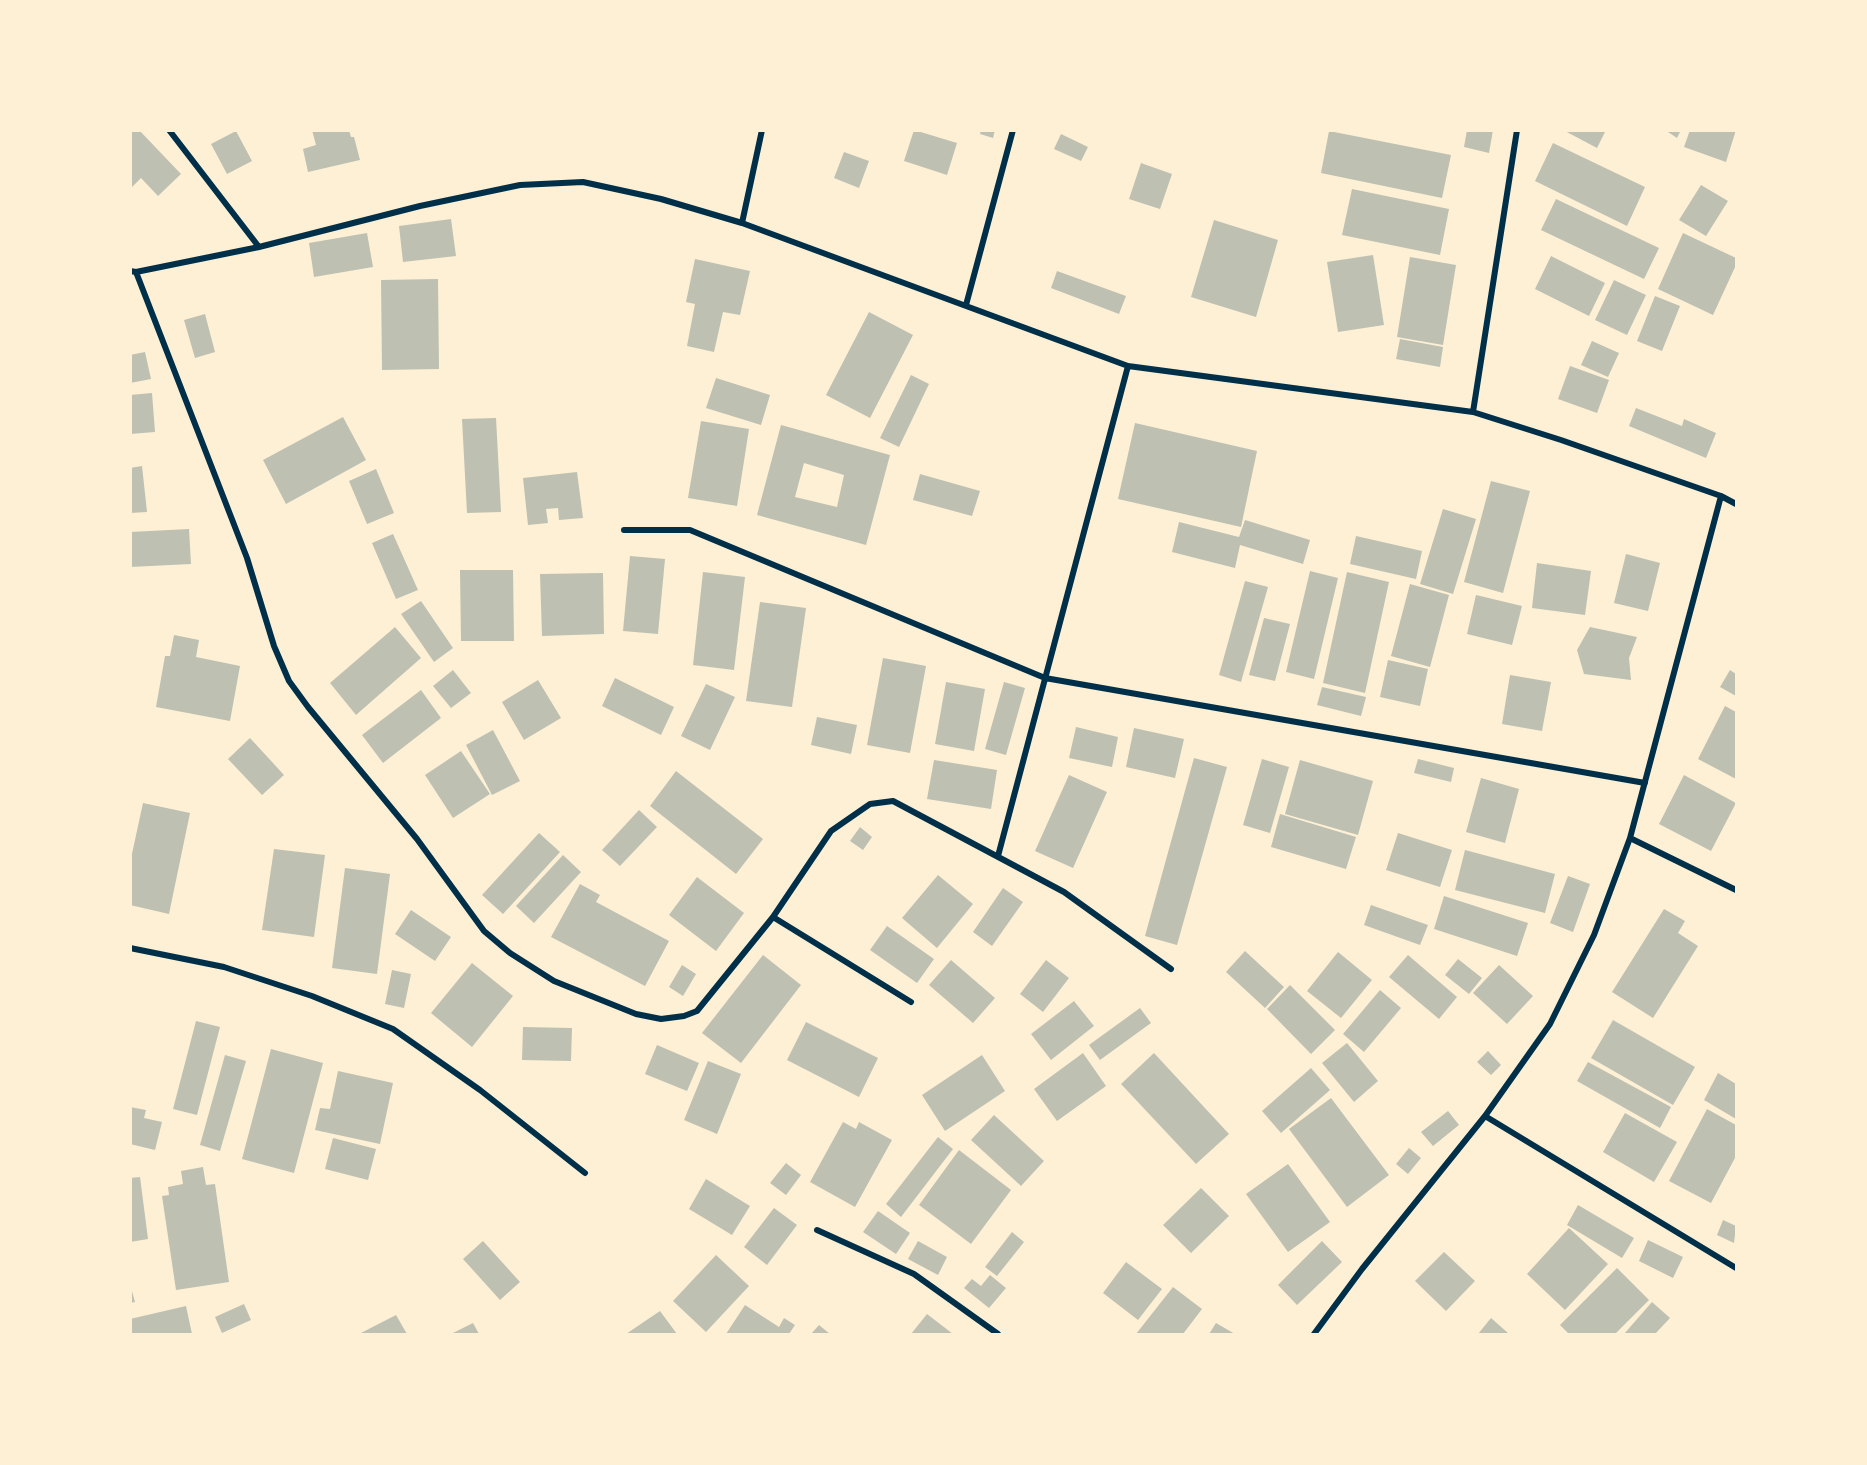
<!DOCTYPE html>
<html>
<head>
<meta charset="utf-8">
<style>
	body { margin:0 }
	#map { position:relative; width:1867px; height:1465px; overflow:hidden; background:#fdf0d5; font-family:Cabin,sans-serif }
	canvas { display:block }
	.frame { position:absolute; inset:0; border:132px solid #fdf0d5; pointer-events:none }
</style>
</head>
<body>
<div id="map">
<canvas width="1867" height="1465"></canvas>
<div class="frame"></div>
</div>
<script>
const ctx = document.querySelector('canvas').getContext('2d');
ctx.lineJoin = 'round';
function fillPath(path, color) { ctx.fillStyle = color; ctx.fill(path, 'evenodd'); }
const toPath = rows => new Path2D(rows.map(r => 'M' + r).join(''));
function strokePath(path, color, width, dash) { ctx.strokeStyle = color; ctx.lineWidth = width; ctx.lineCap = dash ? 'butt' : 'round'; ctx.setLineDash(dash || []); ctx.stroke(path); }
fillPath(toPath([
	[130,130,139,130,181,174,158,196,141,178,130,189],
	[312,130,349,130,351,137,354,137,360,160,308,172,303,149,316,145],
	[914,130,957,143,947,175,904,161],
	[981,130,995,130,993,138,980,134],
	[1467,130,1493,130,1489,153,1464,147],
	[1563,130,1606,130,1597,148],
	[1665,130,1681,130,1677,138],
	[1690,130,1736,130,1726,162,1684,147],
	[236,131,252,161,227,174,211,144],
	[1329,131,1451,155,1442,198,1321,173],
	[1061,134,1088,147,1081,161,1054,149],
	[1553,143,1645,187,1627,226,1535,181],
	[844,152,869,161,859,188,834,178],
	[1141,163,1172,174,1160,209,1129,199],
	[1701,185,1728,201,1706,236,1679,220],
	[1352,189,1449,209,1440,255,1342,235],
	[1556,199,1659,248,1644,279,1541,230],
	[451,219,456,256,403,262,399,226],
	[1214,220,1278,240,1256,317,1191,297],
	[367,233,373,267,314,277,309,243],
	[1683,233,1736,258,1736,265,1713,315,1658,289],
	[1373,255,1384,325,1338,332,1327,262],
	[1551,256,1605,283,1589,316,1535,289],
	[1410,257,1456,265,1443,345,1397,337],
	[695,259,750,271,740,315,723,312,714,352,687,346,695,304,686,302],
	[1057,271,1126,296,1119,314,1051,288],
	[438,279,439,369,382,370,381,280],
	[1614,280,1646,295,1627,335,1595,320],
	[1655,296,1680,306,1662,351,1637,341],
	[869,312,913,335,870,418,826,395],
	[205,314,215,352,195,358,184,320],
	[1400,339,1443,347,1440,367,1396,359],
	[1592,341,1619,353,1608,377,1581,365],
	[145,352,151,379,130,383,130,355],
	[1570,366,1609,380,1597,413,1558,399],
	[911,375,929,384,899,447,880,438],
	[716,378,770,395,761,425,706,408],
	[152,393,155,432,130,434,130,395],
	[1636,408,1682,426,1684,419,1716,433,1706,458,1629,426],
	[343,417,366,460,286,504,263,460],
	[496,418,501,512,467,513,462,419],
	[701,421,749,429,737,506,688,498],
	[1135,423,1257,451,1241,527,1118,499],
	[781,425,890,455,866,545,757,515],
	[804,463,844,475,837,507,795,497],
	[142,466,147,512,130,513,130,468],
	[376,469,394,513,367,524,349,481],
	[577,472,583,518,559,520,558,508,546,509,548,523,528,525,523,478],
	[920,474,980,491,972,516,913,500],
	[1491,481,1530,491,1503,593,1464,582],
	[1443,509,1476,519,1453,594,1420,584],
	[1245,520,1310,540,1303,564,1240,545,1235,568,1172,552,1179,522,1239,537],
	[189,529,191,564,130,567,130,532],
	[393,534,418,590,396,599,372,543],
	[1356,536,1422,551,1416,579,1350,564],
	[1626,554,1660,563,1648,611,1614,603],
	[630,556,665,559,658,634,623,631],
	[1537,563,1591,571,1585,615,1532,608],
	[460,570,513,570,514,641,461,641],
	[1310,571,1338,578,1314,679,1286,672],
	[703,572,745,577,734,670,693,665],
	[1347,572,1389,582,1365,693,1323,683],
	[603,573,604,634,542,636,540,574],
	[1245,581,1268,587,1241,682,1219,675],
	[1410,584,1449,595,1430,667,1391,656],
	[1476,595,1522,606,1512,645,1467,634],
	[421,601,453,648,434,662,401,614],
	[760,602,806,608,792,707,746,701],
	[1264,618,1290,624,1275,681,1249,675],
	[395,627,421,658,356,715,330,683],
	[1590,627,1637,637,1629,658,1631,680,1584,674,1577,650],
	[174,635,199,640,196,657,240,666,230,721,156,707,165,656,170,656],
	[883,658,926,666,910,753,867,745],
	[1388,660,1428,669,1420,706,1380,697],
	[453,670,471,693,451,708,433,686],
	[1730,670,1736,674,1736,696,1720,687],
	[1510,675,1551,682,1542,731,1502,724],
	[615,678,674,707,661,735,602,706],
	[538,680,561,718,524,740,502,702],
	[946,682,985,689,974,751,935,744],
	[1004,682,1025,688,1006,755,985,749],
	[706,684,735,697,710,750,681,736],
	[1322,687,1366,697,1361,716,1317,705],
	[421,690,441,718,383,763,362,735],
	[1725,706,1736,712,1736,779,1698,759],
	[817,717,857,725,851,754,811,745],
	[1076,727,1118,737,1112,767,1069,758],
	[1134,728,1184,739,1175,778,1126,767],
	[493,730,520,781,492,795,466,745],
	[250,738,284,775,262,795,228,759],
	[461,751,490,794,453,818,425,775],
	[1194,758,1227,767,1177,945,1145,936],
	[1262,759,1289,767,1270,833,1243,825],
	[1418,759,1454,768,1451,782,1414,773],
	[934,760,997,770,991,809,927,799],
	[1300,760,1373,781,1358,835,1285,814],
	[676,771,763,839,736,874,650,806],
	[1069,775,1107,792,1073,868,1035,851],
	[1684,775,1736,803,1711,851,1659,824],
	[1481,778,1519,789,1505,843,1466,832],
	[143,803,190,813,169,914,130,905,130,863],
	[639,810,657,827,620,866,602,850],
	[1280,814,1356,837,1346,869,1271,847],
	[860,827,872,837,863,850,850,841],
	[539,833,560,852,503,914,482,895],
	[1398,833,1452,850,1440,887,1386,870],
	[274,849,325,855,314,937,262,930],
	[1465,850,1555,874,1545,913,1455,890],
	[563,855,581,872,534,923,516,906],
	[345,868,390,874,377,974,332,968],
	[938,875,973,904,937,948,902,918],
	[1568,876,1590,884,1573,932,1550,923],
	[697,877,744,913,716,951,669,915],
	[580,884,600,895,596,902,669,941,645,986,551,937],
	[1003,888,1023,902,992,946,973,932],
	[1444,896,1528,923,1517,956,1434,929],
	[1371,905,1428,925,1420,945,1364,925],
	[1664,909,1685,921,1678,933,1698,946,1653,1018,1612,992],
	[411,910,451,937,435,961,395,934],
	[887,926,934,959,917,983,870,950],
	[1245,951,1284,987,1265,1008,1226,972],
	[1338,952,1372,980,1341,1018,1307,991],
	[763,955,801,985,741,1063,702,1033],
	[1408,955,1457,997,1439,1019,1389,977],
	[1458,959,1482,978,1469,994,1445,975],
	[951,960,995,998,973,1023,929,985],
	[1046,960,1069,978,1043,1012,1020,994],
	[472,963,513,996,472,1047,431,1013],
	[682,965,696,974,683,996,669,987],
	[1499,965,1533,996,1507,1024,1473,993],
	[392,970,411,974,404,1008,385,1004],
	[1290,985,1335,1030,1311,1054,1267,1009],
	[1380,990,1401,1008,1364,1052,1343,1034],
	[1074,1001,1094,1026,1051,1060,1031,1034],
	[1140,1008,1151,1023,1100,1060,1089,1045],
	[1613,1020,1695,1067,1673,1105,1591,1058],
	[196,1021,220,1027,197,1115,173,1109],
	[806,1022,878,1058,859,1097,787,1060],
	[523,1027,572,1028,571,1061,522,1060],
	[1347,1043,1378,1081,1354,1102,1322,1063],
	[657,1045,699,1063,687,1091,645,1074],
	[271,1049,323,1063,294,1173,242,1159],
	[1488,1051,1501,1065,1491,1075,1477,1062],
	[1083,1053,1106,1086,1057,1121,1034,1089],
	[1154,1053,1229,1134,1196,1164,1121,1084],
	[225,1055,246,1061,220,1151,200,1145],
	[982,1055,1005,1091,945,1131,922,1095],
	[708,1061,741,1074,717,1134,684,1120],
	[1588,1062,1671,1107,1660,1128,1577,1081],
	[1311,1068,1330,1090,1281,1133,1262,1111],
	[338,1071,393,1083,380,1144,315,1130,320,1108,330,1109],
	[1718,1073,1736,1084,1736,1119,1704,1100],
	[1331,1098,1389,1175,1347,1207,1289,1129],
	[130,1107,146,1110,144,1118,162,1122,155,1150,130,1144],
	[1707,1109,1736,1125,1736,1156,1711,1203,1669,1181],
	[1448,1111,1459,1125,1433,1146,1421,1132],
	[1625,1113,1677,1142,1654,1182,1603,1152],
	[994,1115,1044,1161,1021,1186,971,1140],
	[843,1122,856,1129,859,1122,892,1140,855,1207,810,1182],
	[938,1137,953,1149,901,1217,886,1204],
	[333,1138,376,1149,368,1180,325,1169],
	[1409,1148,1421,1158,1408,1174,1396,1164],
	[959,1150,1011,1190,971,1244,919,1205],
	[786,1163,801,1175,786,1195,770,1183],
	[1288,1164,1330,1222,1288,1252,1246,1194],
	[203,1167,206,1185,215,1184,229,1282,176,1290,162,1196,169,1195,168,1187,183,1184,181,1171],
	[140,1177,148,1239,130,1242,130,1178],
	[706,1179,750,1206,732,1235,689,1209],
	[1201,1188,1229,1216,1191,1253,1163,1225],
	[1578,1205,1634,1238,1622,1258,1567,1225],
	[774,1208,797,1225,767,1265,744,1247],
	[878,1211,910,1233,896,1254,863,1232],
	[1723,1220,1736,1226,1734,1243,1717,1235],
	[1569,1228,1608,1264,1565,1310,1527,1274],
	[1012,1232,1024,1242,997,1276,985,1267],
	[1648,1240,1683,1257,1673,1278,1639,1261],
	[483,1241,520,1282,500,1300,463,1259],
	[918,1241,947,1257,938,1275,908,1259],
	[1322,1241,1342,1262,1297,1305,1278,1285],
	[1444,1252,1475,1281,1446,1311,1415,1281],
	[716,1255,749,1286,706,1332,673,1301],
	[1126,1262,1162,1289,1138,1320,1103,1293],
	[1617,1268,1649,1300,1615,1334,1569,1334,1560,1325],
	[990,1275,1006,1288,989,1308,964,1288,972,1279,981,1286],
	[130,1284,135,1302,130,1303],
	[1173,1287,1202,1309,1183,1334,1136,1334],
	[1652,1302,1670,1318,1655,1334,1624,1334],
	[244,1304,251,1320,222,1333,215,1317],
	[745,1305,779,1327,784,1318,795,1325,789,1334,726,1334],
	[186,1306,192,1334,130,1334,130,1319],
	[660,1311,677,1334,626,1334],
	[927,1314,953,1334,911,1334],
	[396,1315,407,1334,359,1334],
	[1491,1318,1508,1333,1507,1334,1478,1334],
	[473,1323,479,1334,451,1334],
	[1216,1323,1235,1334,1209,1334],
	[819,1325,830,1334,811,1334]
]), '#bec0b2');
strokePath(toPath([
	[169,130,259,247],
	[742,223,762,130],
	[130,271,136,272,259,247,420,206,520,185,583,182,661,199,742,223,1128,366,1473,412,1561,440,1721,496,1736,504],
	[136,272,247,558,274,646,289,681,308,707,417,839,484,931,510,953,554,981,636,1014,661,1019,684,1016,697,1011,773,917,831,831,870,804,893,801,1064,892,1171,969],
	[966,305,1013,130],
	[1473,412,1517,130],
	[624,530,690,530,1045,678,1645,783],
	[1630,838,1736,890],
	[998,856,1128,366],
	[773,917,911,1002],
	[130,948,224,967,312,996,393,1029,480,1090,585,1173],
	[1485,1116,1736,1268],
	[817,1230,914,1274,998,1334],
	[1314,1334,1362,1269,1485,1116,1550,1024,1594,935,1630,838,1721,496]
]), '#003049', 6);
</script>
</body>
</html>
